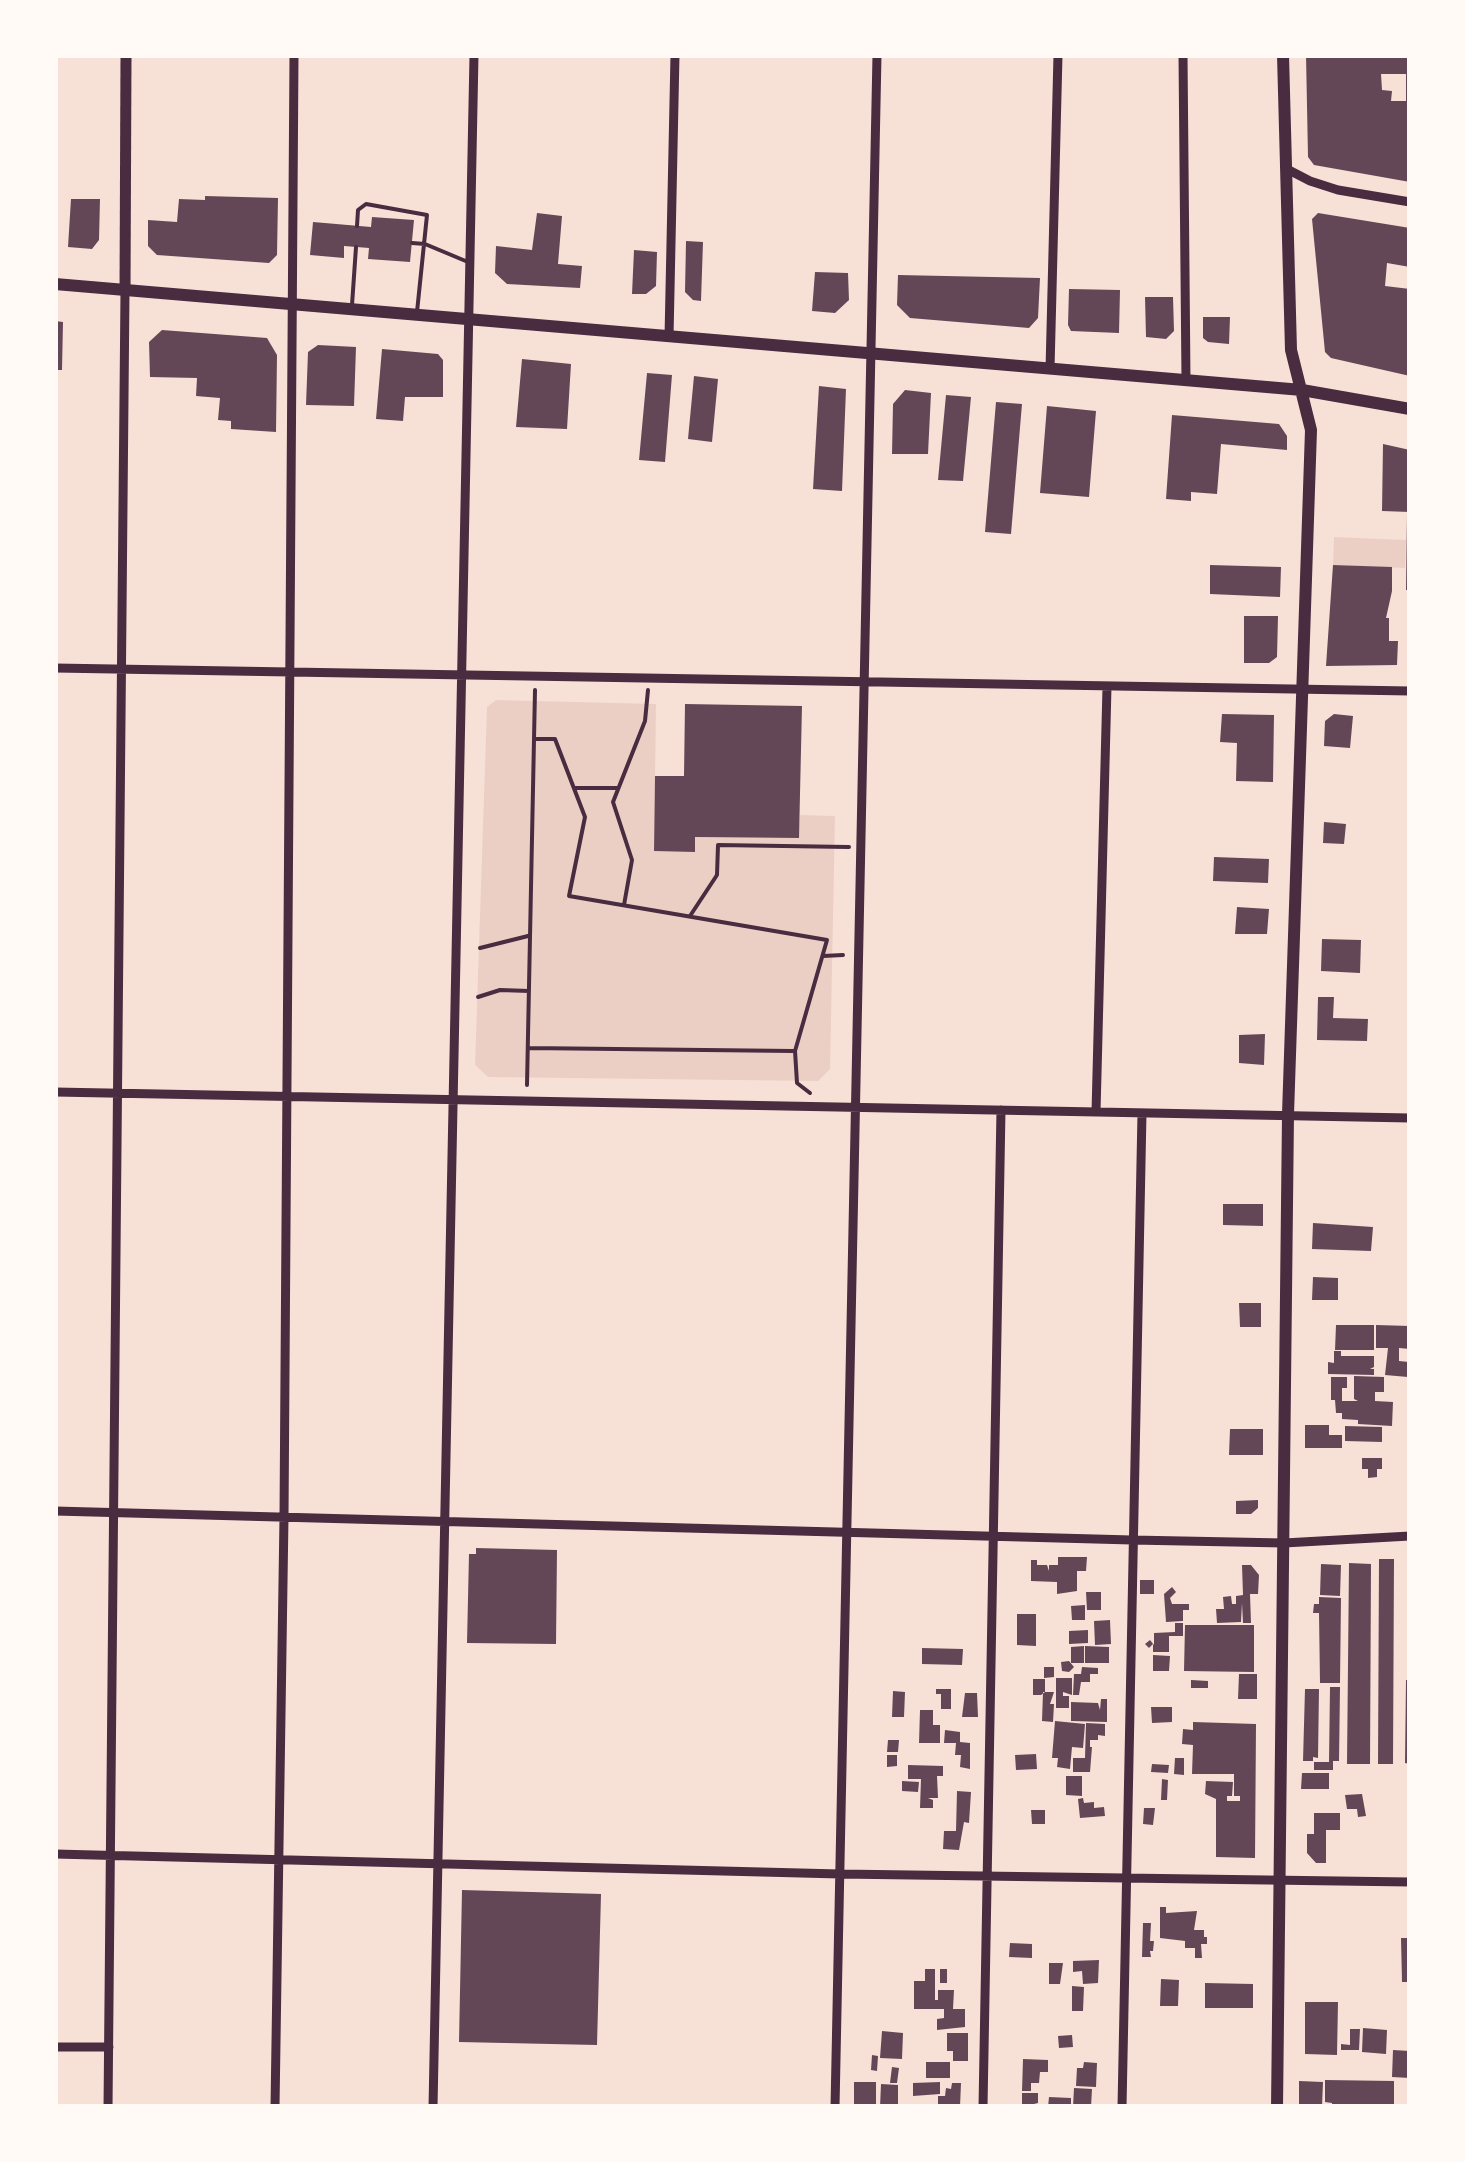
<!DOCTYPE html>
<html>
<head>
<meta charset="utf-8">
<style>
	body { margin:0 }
	#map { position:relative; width:1465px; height:2162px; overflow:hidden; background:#f7e1d7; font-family:Raleway,sans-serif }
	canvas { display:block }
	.frame { position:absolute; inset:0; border:58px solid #fffaf5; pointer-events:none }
</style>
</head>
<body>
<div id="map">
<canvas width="1465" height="2162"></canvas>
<div class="frame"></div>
</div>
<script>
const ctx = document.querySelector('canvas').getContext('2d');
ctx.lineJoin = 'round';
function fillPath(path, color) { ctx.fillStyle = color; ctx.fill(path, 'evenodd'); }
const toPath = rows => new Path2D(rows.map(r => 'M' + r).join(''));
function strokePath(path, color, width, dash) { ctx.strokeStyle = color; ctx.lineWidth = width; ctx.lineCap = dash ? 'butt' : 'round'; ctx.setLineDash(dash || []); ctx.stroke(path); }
fillPath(toPath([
	[1334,537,1406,540,1405,568,1333,565],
	[496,700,656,704,654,851,695,837,798,838,800,815,835,816,830,1069,818,1081,488,1077,475,1065,487,707]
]), '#ebcfc5');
fillPath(toPath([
	[1306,55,1410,55,1410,182,1314,165,1308,157],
	[1381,74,1406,74,1406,101,1391,101,1392,91,1382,90],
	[205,196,278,198,277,255,269,263,157,255,148,246,148,220,177,222,179,199,205,200],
	[71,199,100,199,99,240,92,249,68,247],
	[537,213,562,216,558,264,582,266,580,288,507,284,495,273,496,246,532,250],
	[1318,213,1410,228,1410,267,1387,263,1385,286,1410,289,1410,376,1331,358,1325,352,1312,219],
	[372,217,414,220,410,262,368,259,369,248,344,246,344,258,310,255,313,222,371,227],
	[686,241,703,242,701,301,693,300,685,292],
	[634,250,657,252,656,286,646,294,632,294],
	[815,272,848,273,849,300,835,313,812,311],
	[898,275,1040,278,1038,318,1029,328,910,318,897,305],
	[1069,289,1120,290,1119,333,1071,331,1068,325],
	[1145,297,1173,297,1174,331,1166,339,1146,337],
	[1203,317,1230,317,1229,344,1208,342,1203,338],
	[55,321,63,322,62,370,55,370],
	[162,330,267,338,277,355,276,432,231,429,231,421,218,420,220,398,196,396,197,378,150,377,149,342],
	[318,345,356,347,354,406,306,405,308,352],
	[382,349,438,354,443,360,443,397,405,397,403,421,376,419],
	[522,359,571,364,567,429,516,427],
	[647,373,672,375,665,462,639,460],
	[694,376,718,379,712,442,688,439],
	[819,386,846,389,842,491,813,489],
	[905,390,931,393,928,454,892,454,893,404],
	[946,395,971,397,963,481,938,480],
	[996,402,1022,404,1011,534,985,532],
	[1047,406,1096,411,1089,497,1040,493],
	[1172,415,1279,424,1287,436,1287,450,1221,444,1217,494,1191,492,1191,501,1166,499],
	[1383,444,1410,450,1410,512,1382,511],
	[1407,515,1410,515,1410,590,1406,590],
	[1210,565,1281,567,1280,597,1210,594],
	[1333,565,1392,567,1392,591,1386,618,1389,618,1389,641,1398,641,1397,665,1326,666],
	[1244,616,1278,616,1277,657,1269,663,1244,663],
	[685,704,802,706,799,838,695,837,695,852,654,851,655,776,684,776],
	[1222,714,1274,715,1273,782,1236,781,1237,743,1220,742],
	[1334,714,1353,716,1350,748,1324,746,1325,721],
	[1324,822,1346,824,1344,844,1323,843],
	[1214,857,1269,859,1268,883,1213,881],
	[1237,907,1269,909,1267,934,1235,934],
	[1322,939,1361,940,1360,973,1321,971],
	[1318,997,1334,997,1333,1018,1368,1019,1367,1041,1317,1040],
	[1265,1034,1264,1065,1239,1063,1239,1035],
	[1223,1204,1263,1204,1263,1226,1223,1225],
	[1313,1223,1373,1227,1371,1251,1312,1249],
	[1313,1277,1338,1278,1338,1300,1312,1300],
	[1239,1303,1261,1303,1261,1327,1240,1327],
	[1336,1325,1374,1325,1374,1350,1335,1350],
	[1376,1325,1410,1326,1410,1349,1399,1348,1399,1361,1409,1362,1408,1377,1385,1375,1388,1348,1376,1348],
	[1334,1351,1341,1351,1341,1356,1374,1356,1374,1367,1370,1369,1374,1369,1374,1375,1328,1374,1328,1362,1334,1363],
	[1354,1376,1384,1377,1384,1392,1375,1392,1375,1401,1393,1402,1392,1426,1358,1424,1358,1420,1342,1419,1342,1413,1336,1413,1335,1400,1331,1400,1331,1377,1347,1377,1347,1388,1342,1388,1342,1401,1358,1401,1354,1399],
	[1305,1425,1329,1425,1329,1435,1342,1435,1342,1448,1305,1448],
	[1345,1426,1382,1427,1382,1442,1345,1441],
	[1230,1429,1263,1429,1263,1455,1229,1455],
	[1362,1458,1382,1458,1382,1469,1377,1469,1377,1477,1368,1478,1368,1469,1362,1469],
	[1258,1500,1258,1508,1251,1514,1236,1514,1236,1501],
	[476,1548,557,1550,556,1644,467,1643,469,1554,476,1554],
	[1058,1557,1087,1557,1086,1571,1077,1571,1077,1591,1057,1594,1057,1582,1031,1581,1031,1560,1037,1560,1037,1565,1047,1565,1049,1571,1049,1565,1058,1565],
	[1379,1559,1394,1559,1393,1764,1378,1764],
	[1349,1563,1371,1564,1370,1764,1347,1764],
	[1321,1564,1341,1565,1340,1596,1320,1595],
	[1242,1565,1251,1565,1259,1575,1258,1594,1250,1594,1251,1623,1243,1623,1242,1603,1241,1622,1217,1623,1216,1609,1224,1609,1223,1597,1231,1596,1232,1604,1236,1604,1236,1596,1243,1595],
	[1140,1580,1154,1580,1154,1594,1140,1594],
	[1172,1587,1176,1592,1170,1598,1172,1604,1189,1604,1189,1610,1183,1610,1183,1621,1166,1622,1164,1594],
	[1086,1592,1101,1592,1101,1610,1087,1610],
	[1319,1597,1341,1598,1340,1683,1320,1683,1319,1613,1313,1613,1314,1604,1319,1604],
	[1085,1605,1085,1620,1072,1620,1071,1606],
	[1017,1614,1036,1614,1036,1646,1017,1645],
	[1110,1620,1111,1644,1095,1645,1094,1621],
	[1175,1623,1183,1623,1183,1636,1169,1636,1169,1652,1153,1652,1153,1644,1149,1648,1145,1644,1150,1640,1154,1645,1154,1633,1175,1632],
	[1185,1625,1254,1625,1254,1672,1184,1671],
	[1088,1630,1088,1643,1069,1644,1069,1631],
	[1084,1646,1084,1663,1071,1663,1071,1647],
	[1085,1646,1109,1647,1109,1663,1085,1663],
	[922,1648,963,1649,962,1665,922,1664],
	[1153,1655,1170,1656,1169,1671,1153,1671],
	[1069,1661,1074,1667,1069,1672,1062,1671,1061,1662],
	[1044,1667,1054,1667,1054,1677,1044,1678],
	[1082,1667,1098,1668,1098,1674,1090,1674,1090,1682,1081,1682,1079,1695,1073,1695,1074,1674,1081,1674],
	[1239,1674,1257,1674,1257,1699,1238,1699],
	[1056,1678,1072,1678,1072,1695,1063,1692,1063,1696,1069,1696,1069,1708,1056,1708],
	[1033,1679,1045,1679,1045,1692,1041,1695,1033,1695],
	[1191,1680,1208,1681,1208,1688,1191,1688],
	[1406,1680,1410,1680,1410,1764,1405,1763],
	[1330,1687,1340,1687,1339,1761,1333,1761,1333,1770,1314,1770,1314,1762,1329,1762],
	[936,1689,951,1689,951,1709,941,1709,941,1694,936,1694],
	[1305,1689,1319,1689,1318,1758,1313,1757,1313,1761,1303,1761],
	[893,1691,905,1692,904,1717,892,1717],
	[1043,1692,1054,1692,1050,1704,1054,1704,1053,1722,1042,1721],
	[965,1693,977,1693,978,1717,962,1717],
	[1101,1699,1107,1699,1107,1722,1071,1721,1071,1702,1098,1703,1100,1710],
	[1151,1707,1172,1707,1172,1722,1152,1723],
	[920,1710,933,1710,933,1725,940,1725,940,1743,919,1743],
	[1055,1721,1085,1724,1083,1748,1072,1747,1070,1769,1057,1767,1058,1758,1052,1758],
	[1193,1722,1256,1724,1255,1858,1216,1857,1216,1799,1205,1794,1206,1781,1233,1782,1232,1796,1227,1796,1227,1801,1240,1801,1240,1796,1234,1796,1234,1774,1192,1774,1193,1745,1182,1744,1183,1729,1193,1730],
	[1086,1723,1105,1724,1105,1736,1098,1735,1098,1740,1090,1740,1090,1747,1092,1747,1090,1772,1073,1772,1073,1758,1085,1758],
	[945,1730,960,1732,960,1742,970,1743,970,1769,960,1767,961,1755,955,1755,956,1743,944,1743],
	[888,1740,899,1740,898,1752,887,1752],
	[1036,1754,1037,1769,1016,1770,1015,1755],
	[887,1755,897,1755,897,1766,887,1767],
	[1175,1758,1184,1758,1184,1775,1174,1774],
	[1152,1764,1169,1765,1168,1773,1151,1772],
	[908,1765,943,1766,943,1776,937,1776,938,1798,928,1798,933,1800,933,1808,920,1808,921,1779,908,1779],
	[1302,1773,1329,1773,1329,1789,1301,1789],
	[1066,1776,1082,1776,1082,1796,1066,1795],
	[1162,1779,1168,1780,1167,1800,1161,1800],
	[902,1781,919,1782,918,1792,902,1791],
	[957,1791,971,1792,969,1823,964,1822,959,1850,943,1849,944,1831,956,1831],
	[1362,1794,1366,1816,1358,1817,1357,1809,1347,1809,1345,1795],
	[1083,1798,1084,1803,1094,1802,1094,1808,1104,1807,1105,1816,1080,1818,1078,1799],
	[1144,1808,1155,1808,1153,1825,1143,1824],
	[1031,1810,1045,1810,1045,1824,1032,1824],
	[1314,1813,1340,1813,1340,1830,1326,1830,1326,1863,1316,1863,1307,1853,1307,1834,1314,1834],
	[462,1890,601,1894,597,2045,459,2042],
	[1160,1907,1166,1907,1166,1913,1197,1911,1194,1930,1204,1930,1204,1937,1207,1937,1207,1944,1201,1944,1202,1958,1195,1958,1195,1948,1185,1948,1185,1941,1160,1938],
	[1143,1923,1151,1923,1150,1941,1154,1941,1153,1951,1150,1951,1151,1957,1142,1957],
	[1401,1938,1410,1938,1410,1982,1402,1982],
	[1010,1943,1032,1944,1032,1958,1009,1957],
	[1099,1960,1098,1983,1083,1984,1082,1971,1073,1972,1073,1961],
	[1049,1963,1063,1963,1060,1984,1049,1984],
	[925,1969,935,1969,935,2000,938,2000,938,1990,954,1990,953,2009,965,2009,965,2027,937,2030,937,2019,944,2018,944,2009,914,2009,914,1981,925,1981],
	[940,1969,947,1969,947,1983,940,1983],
	[1161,1979,1179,1980,1178,2006,1160,2006],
	[1205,1983,1253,1984,1253,2008,1205,2008],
	[1072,1986,1084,1987,1083,2011,1072,2011],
	[1305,2002,1338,2002,1337,2055,1305,2054],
	[1363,2028,1387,2030,1386,2054,1362,2052],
	[1350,2029,1360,2029,1359,2050,1341,2050,1341,2044,1350,2045],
	[882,2031,903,2033,902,2059,880,2058],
	[947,2033,968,2033,968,2061,953,2061,953,2051,947,2051],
	[1072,2035,1073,2047,1059,2048,1058,2036],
	[1393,2050,1410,2051,1410,2078,1392,2077],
	[872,2055,878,2056,877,2071,871,2070],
	[1023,2059,1048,2060,1048,2072,1040,2072,1039,2083,1031,2083,1031,2091,1022,2091],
	[926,2062,950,2062,950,2078,926,2078],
	[1084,2062,1097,2063,1096,2087,1076,2086,1077,2068,1083,2068],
	[892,2067,899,2068,897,2083,890,2083],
	[1325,2080,1394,2081,1394,2104,1332,2107,1332,2103,1325,2102],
	[1299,2081,1323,2082,1322,2107,1299,2107],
	[854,2082,876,2082,876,2107,854,2107],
	[940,2082,940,2094,913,2096,913,2083],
	[952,2083,961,2083,960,2107,938,2107,938,2096,945,2096,946,2088,951,2089],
	[881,2084,898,2085,898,2107,880,2107],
	[1074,2088,1092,2089,1091,2107,1073,2107],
	[1022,2093,1038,2093,1038,2103,1022,2107],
	[1049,2097,1071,2098,1071,2107,1048,2107]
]), '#644757');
strokePath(toPath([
	[534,739,555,739,585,817,569,896,827,940,795,1051,797,1083,810,1093],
	[574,788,617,788],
	[624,905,632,860,613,802,645,721,648,690],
	[690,916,717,875,718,845,849,847],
	[480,948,528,936],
	[823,956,843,955],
	[478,997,500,990,529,991],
	[528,1048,793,1051],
	[527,1085,535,690]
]), '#4a2c40', 4);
strokePath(toPath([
	[357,226,358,210,366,204,427,215,417,312],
	[412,243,425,244,468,262],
	[352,305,356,247]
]), '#4a2c40', 4);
strokePath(toPath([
	[1183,55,1186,381],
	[1285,168,1310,181,1338,190,1410,202],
	[669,337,675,55],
	[1050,369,1058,55],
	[55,668,1410,691],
	[55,1092,1410,1118],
	[1096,1112,1107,687],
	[55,1511,1132,1540,1284,1543,1410,1536],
	[55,1854,840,1874,1410,1882],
	[55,2047,109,2047],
	[108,2107,125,291],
	[275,2107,284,1517,294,55],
	[433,2107,474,55],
	[835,2107,877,55],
	[983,2107,1001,1110],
	[1122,2107,1142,1113]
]), '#4a2c40', 9);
strokePath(toPath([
	[125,291,126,55]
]), '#4a2c40', 11);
strokePath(toPath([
	[55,284,1302,390,1410,409],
	[1277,2107,1288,1114,1311,430,1291,350,1283,55]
]), '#4a2c40', 12);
</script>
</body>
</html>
